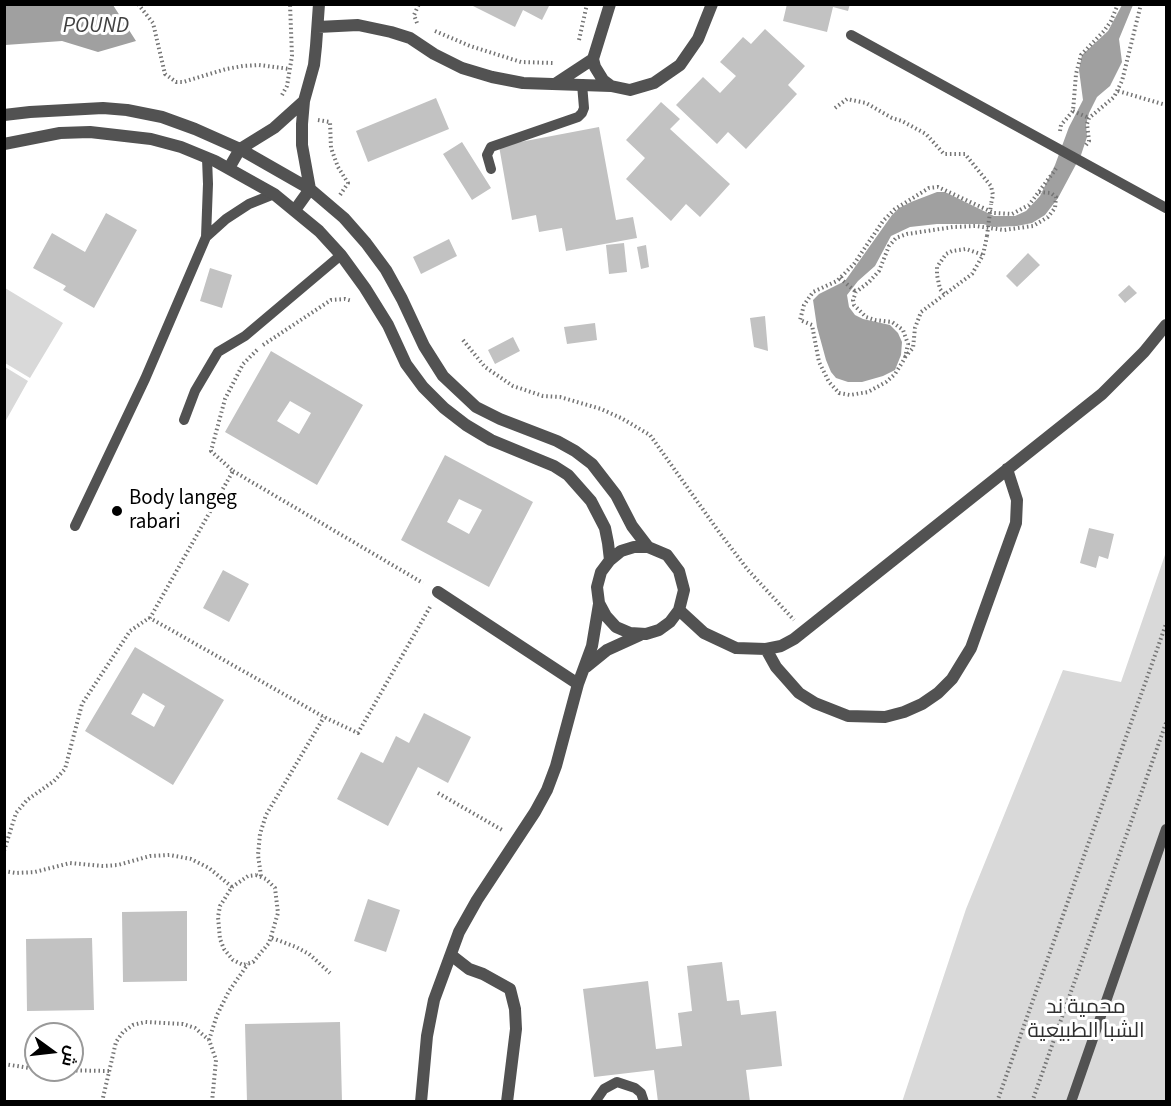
<!DOCTYPE html>
<html>
<head>
<meta charset="utf-8">
<style>
	body { margin:0 }
	#map { position:relative; width:1171px; height:1106px; overflow:hidden; background:#fff; font-family:"Source Sans 3",Cairo,sans-serif }
	canvas { display:block }
	.frame { position:absolute; inset:0; border:6px solid #000; pointer-events:none }
	.north { position:absolute; left:24px; top:1022px; width:60px; height:60px; box-sizing:border-box; background:#fff; border:2px solid #999; border-radius:50%; rotate:105deg; font-size:16px; font-weight:700; line-height:24px; text-align:center; color:#000 }
	.north::after { content:''; display:block; margin:auto; width:21px; height:27px; background:#000; clip-path:polygon(50% 0,100% 100%,50% 72%,0 100%) }
</style>
</head>
<body>
<div id="map">
<canvas width="1171" height="1106"></canvas>
<div class="frame"></div>
<div class="north">ش</div>
</div>
<script>
const ctx = document.querySelector('canvas').getContext('2d');
ctx.lineJoin = 'round';
function fillPath(path, color) { ctx.fillStyle = color; ctx.fill(path, 'evenodd'); }
const toPath = rows => new Path2D(rows.map(r => 'M' + r).join(''));
function strokePath(path, color, width, dash) { ctx.strokeStyle = color; ctx.lineWidth = width; ctx.lineCap = dash ? 'butt' : 'round'; ctx.setLineDash(dash || []); ctx.stroke(path); }
function write(font, color, halo, rows, align = 'center') {
  ctx.font = font + ' "Source Sans 3",Cairo,sans-serif'; ctx.lineWidth = 6; ctx.setLineDash([]); ctx.textBaseline = 'middle'; ctx.strokeStyle = halo; ctx.fillStyle = color; for (const [text, x, y, turn = 0] of rows) {
    ctx.save(); ctx.translate(x, y); ctx.rotate((+turn || 0) * Math.PI / 180); ctx.textAlign = isNaN(turn) ? turn : align; if (halo) ctx.strokeText(text, 0, 0); ctx.fillText(text, 0, 0); ctx.restore();
  }
}
fillPath(toPath([
	[5,288,63,323,30,378,5,363],
	[5,367,28,381,5,422],
	[1166,552,1166,1101,902,1102,966,909,1063,670,1121,682]
]), '#d9d9d9');
fillPath(toPath([
	[6,4,113,5,136,41,98,52,62,41,5,45],
	[1122,5,1133,5,1119,39,1122,62,1110,86,1097,97,1089,113,1086,125,1087,137,1081,155,1058,198,1045,215,1032,223,1017,226,994,227,983,224,937,224,910,227,891,236,875,266,858,281,847,295,849,307,855,315,863,319,890,325,898,333,902,342,901,355,895,370,883,376,862,382,848,382,836,378,831,372,826,360,817,327,813,300,819,294,845,281,892,215,899,208,911,202,937,192,945,192,994,216,1015,216,1026,211,1040,196,1055,165,1069,127,1083,100,1079,70,1082,55,1108,31]
]), '#a0a0a0');
fillPath(toPath([
	[469,4,550,4,542,20,523,10,515,27],
	[787,4,850,4,848,11,833,7,827,32,783,21],
	[765,29,805,66,788,85,797,94,746,149,728,132,717,144,676,105,703,77,720,93,736,76,720,62,743,37,751,44],
	[436,98,449,129,368,162,356,131],
	[661,102,680,119,670,129,730,184,700,217,686,204,671,221,626,179,645,158,626,140],
	[599,127,616,220,633,217,637,238,566,251,562,228,539,232,536,215,512,220,499,146],
	[462,142,491,188,472,200,443,154],
	[106,213,137,230,94,308,63,290,66,286,33,268,52,233,85,252],
	[449,239,457,256,421,274,413,257],
	[624,243,627,272,609,274,606,245],
	[646,245,649,267,641,269,637,247],
	[1028,253,1040,265,1017,287,1006,276],
	[210,268,232,275,222,308,200,301],
	[1129,285,1137,293,1125,303,1118,295],
	[765,316,768,351,754,347,750,318],
	[595,323,597,340,567,344,564,327],
	[513,337,520,351,495,364,488,350],
	[271,351,363,405,317,485,225,432],
	[290,401,311,413,299,434,277,421],
	[445,455,533,502,489,587,401,540],
	[459,499,482,510,469,534,447,522],
	[1089,528,1114,534,1108,559,1099,556,1096,568,1080,563],
	[223,570,249,584,229,622,203,608],
	[135,647,224,700,173,785,85,731],
	[143,693,165,706,154,727,131,714],
	[424,713,471,737,448,783,418,767,388,826,337,799,361,752,383,763,396,736,409,743],
	[368,899,400,910,386,952,354,941],
	[187,911,187,981,123,982,122,912],
	[92,938,94,1010,27,1011,26,939],
	[722,962,727,1001,739,1000,741,1015,776,1011,782,1066,746,1070,750,1102,658,1102,654,1070,594,1077,583,989,648,981,656,1049,682,1046,678,1013,692,1011,687,966],
	[340,1022,342,1102,247,1102,245,1024]
]), '#c2c2c2');
strokePath(toPath([
	[138,4,153,23,165,74,176,82,183,82,226,69,243,66,259,65,290,69],
	[417,23,414,15,419,4],
	[435,31,470,46,521,62,554,63],
	[579,40,587,4],
	[1118,91,1166,105],
	[282,95,287,86,292,56,290,4],
	[835,108,847,99,866,103,892,118,902,121,926,134,944,154,965,154,991,186,993,195,991,204],
	[1073,111,1089,118],
	[318,120,330,122,331,148,338,167,348,183,340,195],
	[1060,131,1061,125,1073,111,1076,74,1081,55,1104,31,1111,21,1118,4],
	[1086,145,1089,141,1087,124,1089,118,1114,97,1122,81,1141,4],
	[1039,192,1051,193,1056,197,1055,208,1048,217,1033,226,1004,230,976,226,953,227,907,234,896,238,889,246,879,271,869,282,856,292,853,300,854,305,866,317,875,320,892,322,903,330,908,344,905,358,895,374,886,382,868,392,850,395,839,393,829,382,819,362,812,325,800,320,804,305,813,292,837,281,854,264,883,221,895,209,929,188,938,187,994,213,1012,214,1029,205,1058,166],
	[840,278,856,292],
	[944,294,940,289,937,275,937,267,946,254,952,251,966,249,983,255],
	[463,340,485,367,513,386,543,396,560,397,601,409,621,418,650,435,719,532,748,570,794,620],
	[263,345,331,300,345,299,352,301],
	[257,350,243,364,225,399,211,451,233,471,150,618,324,717,358,733,430,607],
	[905,357,913,348,915,328,921,312,972,274,983,255,987,236],
	[233,471,423,583],
	[438,793,504,831],
	[4,851,16,813,27,800,54,781,65,769,82,704,130,631,149,618],
	[4,871,16,873,35,872,70,863,103,866,118,865,150,856,170,855,191,859,209,868,232,887],
	[256,875,266,879,275,888,278,913,269,943,253,962,243,965,233,960,224,949,220,939,218,917,220,906,232,887,248,876,256,875],
	[261,876,258,855,260,834,266,815,324,717],
	[272,938,296,947,309,954,330,973],
	[209,1040,217,1015,229,991,248,964],
	[4,1064,36,1069],
	[49,1070,110,1071],
	[102,1102,116,1042,123,1032,133,1025,145,1022,183,1024,195,1028,209,1040,216,1060,212,1102],
	[997,1102,1166,624],
	[1032,1102,1166,723]
]), '#747474', 4, [1.5, 3]);
strokePath(toPath([
	[851,35,1166,208],
	[491,169,487,155,491,147,578,117,582,113,584,108,582,84],
	[206,237,226,219,249,204,274,194],
	[184,420,195,391,218,352,245,336,341,255],
	[75,526,145,379,206,237,208,184,207,158],
	[595,1102,604,1089,617,1082,635,1088,641,1093,644,1102],
	[1071,1102,1166,829]
]), '#525252', 10);
strokePath(toPath([
	[610,4,593,59,595,67,603,80,611,86,630,90,654,83,680,65,698,39,712,4],
	[318,27,358,25,391,32,410,38,434,54,462,68,492,77,523,83,611,86],
	[555,84,593,59],
	[4,115,30,112,103,108,127,110,162,117,195,129,240,149,310,189,344,218,366,243,386,270,402,299,424,346,443,376,476,407,500,419,557,441,575,451,592,464,616,495,632,526,648,547],
	[4,144,60,133,90,132,151,139,181,147,215,161,274,194,319,231,341,255,365,288,388,325,406,364,423,387,444,408,466,425,491,440,554,466,568,475,591,501,605,528,608,543,610,560,601,572,597,587,599,603,606,616,616,627,630,633,646,634,659,630,670,622,679,610,684,590,679,571,667,555,648,547,634,547,621,551,610,560],
	[229,168,240,149,274,128,304,101],
	[295,210,310,189,302,145,302,124,304,101,314,65,316,46,319,4],
	[438,592,578,684],
	[679,610,704,633,736,648,766,649,781,646,794,639,1102,394,1144,352,1166,325],
	[766,649,776,667,799,693,815,703,848,716,885,717,904,712,922,704,938,693,952,679,971,648,1016,523,1017,500,1007,469],
	[586,667,607,650,640,635],
	[451,955,469,969,483,974,510,989,515,1009,516,1029,507,1102],
	[421,1102,427,1036,434,1000,459,932,477,900,535,812,547,790,556,766,578,684,592,646,599,604]
]), '#525252', 12);
strokePath(toPath([
	[987,236,991,204]
]), '#747474', 4, [1.5, 3]);
for (const [x, y, r, color] of [
	[117,511,6,"#000"]
]) { const dot = new Path2D(); dot.arc(x, y, r, 0, 2 * Math.PI); ctx.fillStyle = color; ctx.fill(dot); strokePath(dot, '#fff', 2); }
write('21px', '#000', '#fff', [
	["Body langeg",129,499],
	["rabari",129,523]
], 'left');
write('21px', '#303030', '#fff', [
	["محمية ند",1086,1008],
	["الشبا الطبيعية",1086,1032]
]);
write('italic 22px', '#414141', '#fff', [
	["POUND",96,27]
]);
</script>
</body>
</html>
